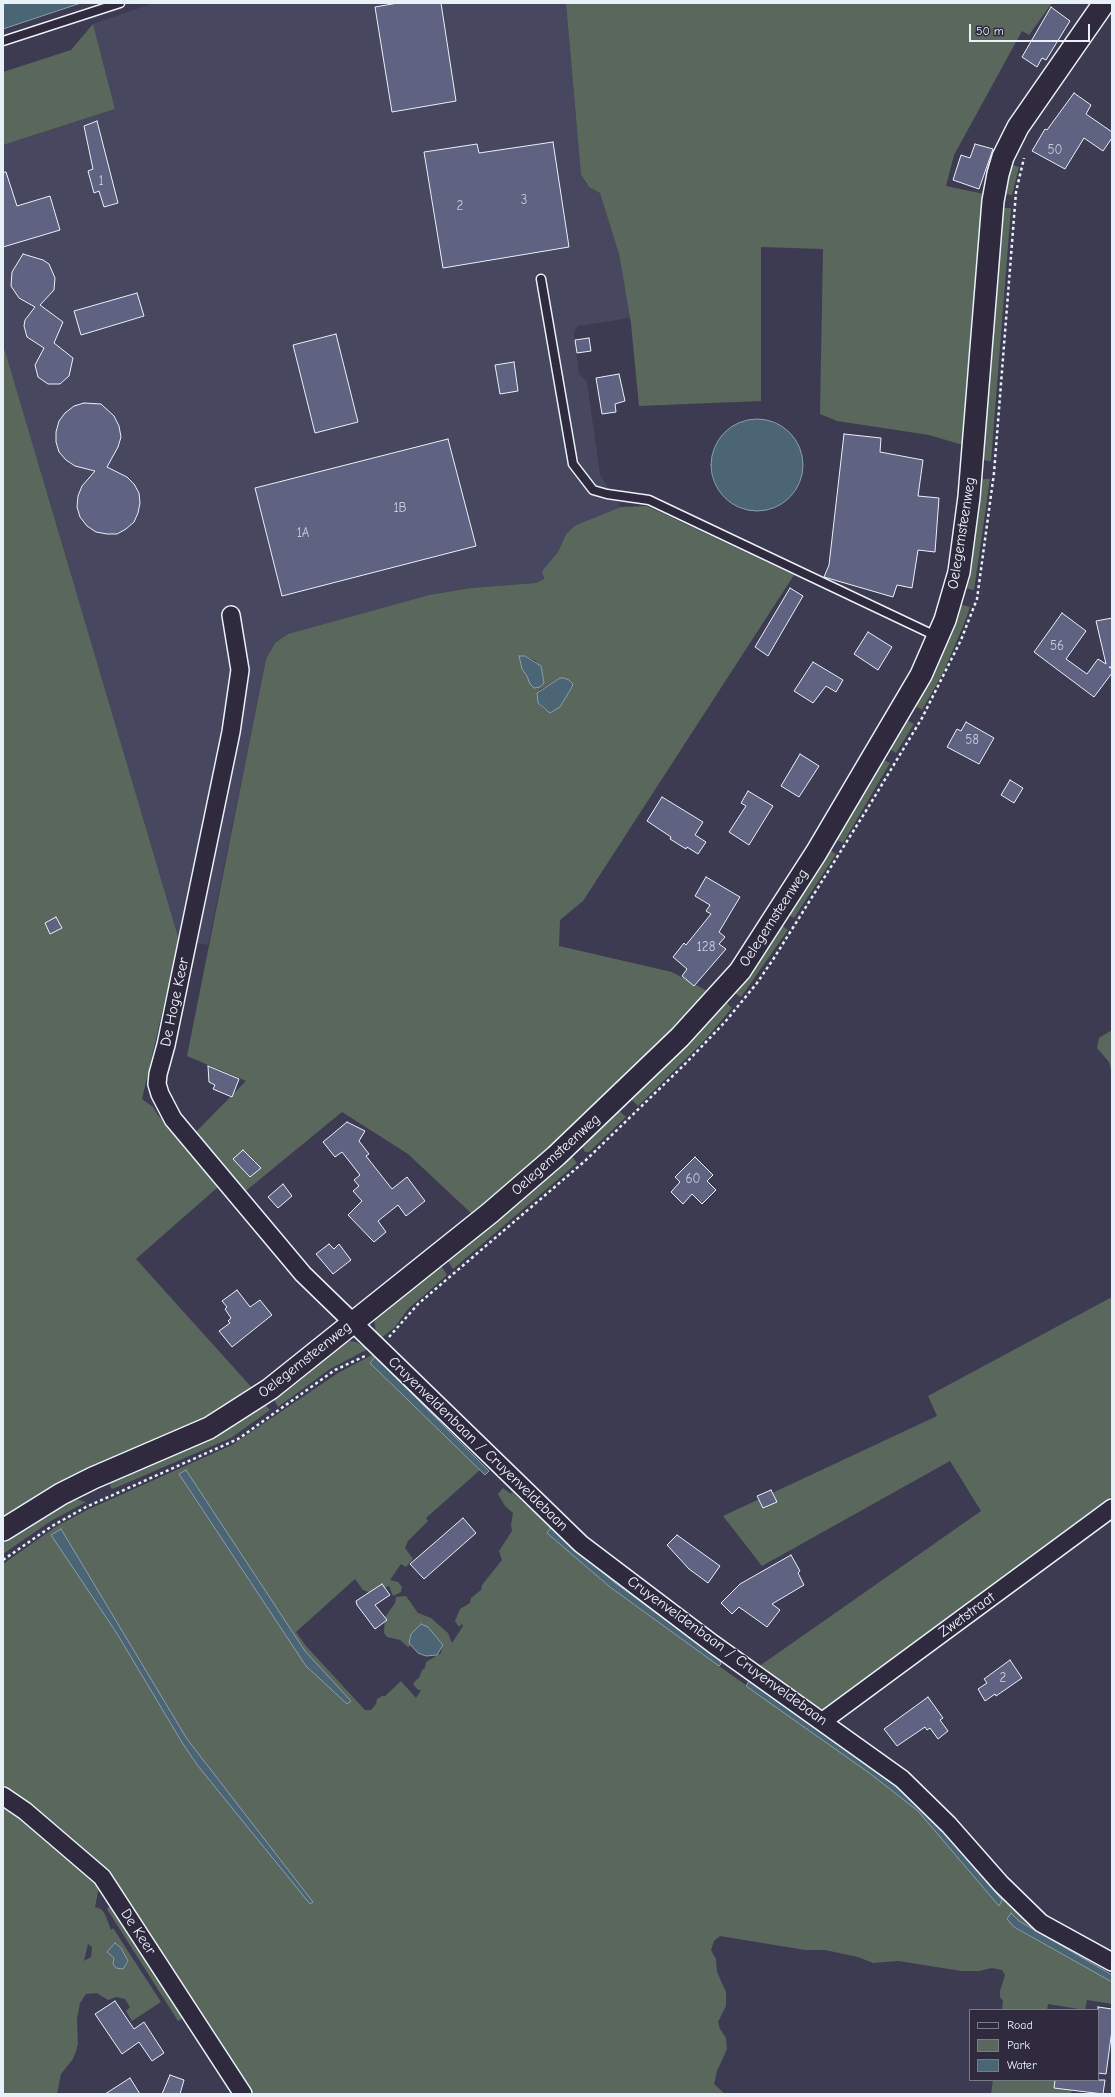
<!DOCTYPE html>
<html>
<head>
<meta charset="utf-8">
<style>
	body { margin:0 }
	#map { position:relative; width:1115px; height:2097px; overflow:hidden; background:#3d3b51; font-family:"Comic Neue",sans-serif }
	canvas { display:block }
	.frame { position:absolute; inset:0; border:4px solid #e8f1f8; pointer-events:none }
	.legend { position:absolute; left:969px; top:2009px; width:130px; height:72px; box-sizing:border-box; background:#2f2a3d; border:1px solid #797a88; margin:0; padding:5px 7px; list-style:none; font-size:12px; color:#e8f1f8 }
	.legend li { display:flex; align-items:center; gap:8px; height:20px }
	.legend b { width:20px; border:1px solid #797a88 }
	.scale { position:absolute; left:969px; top:24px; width:121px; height:18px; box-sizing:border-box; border:2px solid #e8f1f8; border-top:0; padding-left:5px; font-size:12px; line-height:14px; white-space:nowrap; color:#e8f1f8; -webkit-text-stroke:3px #2f2a3d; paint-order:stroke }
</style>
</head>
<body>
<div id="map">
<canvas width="1115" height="2097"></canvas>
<div class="frame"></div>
<ul class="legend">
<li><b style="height:5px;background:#2f2a3d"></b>Road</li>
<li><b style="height:11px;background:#5a675c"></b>Park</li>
<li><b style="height:11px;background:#4c6575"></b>Water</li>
</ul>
<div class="scale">50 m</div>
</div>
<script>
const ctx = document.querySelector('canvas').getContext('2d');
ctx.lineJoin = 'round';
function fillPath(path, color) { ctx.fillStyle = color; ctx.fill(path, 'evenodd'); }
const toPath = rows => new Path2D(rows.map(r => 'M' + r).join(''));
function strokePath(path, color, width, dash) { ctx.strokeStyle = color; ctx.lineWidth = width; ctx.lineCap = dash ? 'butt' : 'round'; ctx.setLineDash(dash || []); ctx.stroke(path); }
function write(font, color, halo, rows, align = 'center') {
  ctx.font = font + ' "Comic Neue",sans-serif'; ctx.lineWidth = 3; ctx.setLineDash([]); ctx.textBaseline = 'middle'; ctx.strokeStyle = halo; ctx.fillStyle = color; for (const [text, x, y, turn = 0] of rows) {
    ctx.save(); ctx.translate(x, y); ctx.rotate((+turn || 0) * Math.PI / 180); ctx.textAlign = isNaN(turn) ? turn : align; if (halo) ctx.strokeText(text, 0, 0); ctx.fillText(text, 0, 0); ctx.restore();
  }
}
fillPath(toPath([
	[154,3,566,3,581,175,585,183,600,193,604,202,619,254,630,318,578,326,574,333,579,374,587,382,600,475,621,507,576,525,566,534,558,552,542,571,544,579,536,583,471,588,429,595,288,634,275,643,266,659,208,945,179,940,3,344,3,145,115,109,93,24]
]), '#47475f');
fillPath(toPath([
	[566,3,1052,3,1029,35,1022,31,954,155,946,186,984,194,963,445,929,435,837,421,820,414,823,249,761,247,761,401,639,406,631,324,619,254,600,193,589,187,581,175],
	[93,24,115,109,3,145,3,72,71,50],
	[1010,164,1019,167,1012,195,1006,194,1003,190],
	[1000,208,1011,208,991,461,981,460],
	[3,344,179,940,142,1099,153,1107,157,1114,184,1144,246,1081,187,1056,266,659,275,643,288,634,429,595,471,588,536,583,544,579,542,571,558,552,566,534,576,525,621,507,647,506,794,575,583,901,560,920,559,946,672,972,709,992,561,1138,473,1215,408,1154,342,1112,242,1194,218,1187,136,1259,254,1390,213,1415,54,1487,3,1518],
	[520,656,525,656,536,661,544,679,530,684],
	[560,678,572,687,560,707,545,710,538,703,539,690],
	[979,479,990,479,974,590,964,588],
	[959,604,970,607,964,624,943,673,922,710,914,705],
	[905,719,914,724,896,753,888,748],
	[882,759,890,763,843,843,835,839],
	[828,849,836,854,794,918,788,914],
	[780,924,788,930,741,997,733,992],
	[726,1002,732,1008,703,1042,638,1106,629,1097],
	[1112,1030,1112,1074,1109,1062,1097,1048,1099,1038],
	[617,1109,626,1117,589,1152,585,1152,581,1144],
	[570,1154,577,1163,453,1269,446,1258],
	[440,1264,447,1275,408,1309,395,1327,380,1339,376,1334,374,1318],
	[1112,1297,1112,1496,824,1711,758,1667,981,1511,950,1461,762,1566,723,1516,937,1416,928,1396],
	[349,1341,356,1342,368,1349,330,1369,278,1407,272,1396,343,1342],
	[374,1354,489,1471,375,1357,370,1363,480,1470,426,1518,428,1521,408,1541,405,1548,413,1559,406,1567,401,1564,390,1580,398,1582,402,1587,401,1592,393,1596,389,1586,371,1593,363,1590,355,1579,296,1632,306,1646,365,1710,371,1710,376,1704,377,1699,382,1696,385,1696,401,1681,416,1698,421,1690,418,1690,413,1684,416,1680,419,1678,422,1670,425,1668,426,1662,441,1653,442,1647,414,1644,408,1647,400,1640,387,1637,384,1633,385,1617,395,1603,396,1597,406,1596,418,1613,431,1618,448,1633,452,1643,463,1626,462,1624,459,1627,455,1621,460,1609,470,1603,471,1598,481,1590,482,1585,502,1560,499,1551,512,1531,511,1525,513,1513,505,1506,498,1494,503,1488,511,1494,512,1492,551,1528,547,1533,610,1587,719,1666,847,1757,871,1753,1030,1922,1062,1945,1019,1921,1013,1914,1015,1928,1112,1982,1112,2004,1087,2000,1085,2010,1048,2004,1047,2010,1002,2010,1003,2001,1000,1997,1000,1991,1005,1975,1002,1970,992,1968,979,1971,962,1971,898,1961,873,1963,858,1957,825,1950,805,1950,720,1936,714,1941,711,1950,716,1959,717,1972,726,1992,726,2006,718,2022,720,2029,726,2038,727,2049,717,2071,714,2084,725,2094,249,2094,99,1887,95,1907,101,1909,105,1914,111,1930,113,1928,161,2002,132,2021,126,2011,130,2007,125,1999,116,1997,108,2000,97,1993,86,1994,80,2003,77,2019,78,2044,76,2051,73,2059,61,2074,57,2094,3,2094,3,1564,57,1526,87,1510,232,1445,338,1373],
	[88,1944,92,1947,91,1957,84,1961],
	[264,1403,270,1410,231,1438,120,1486,112,1489,110,1486,112,1480],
	[72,1498,86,1502,51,1521,3,1554,3,1540],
	[111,1905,185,2017,178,2021,107,1909],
	[993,2080,1073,2080,1071,2094,991,2094]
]), '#5a675c');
const water = toPath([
	[3,3,81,3,3,29,3,3],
	'711 465a46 46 0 1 1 92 0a46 46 0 1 1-92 0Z',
	[519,656,525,656,541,666,544,683,540,687,534,688,530,684,527,676,522,669,519,656],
	[560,678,564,678,569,680,573,684,572,687,560,707,550,713,538,703,537,693,560,678],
	[375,1357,489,1471,485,1475,370,1363,375,1357],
	[186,1470,305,1651,351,1701,347,1704,306,1666,179,1474,186,1470],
	[551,1528,615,1583,719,1659,721,1664,719,1666,610,1587,547,1533,551,1528],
	[61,1529,187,1739,313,1902,310,1904,198,1766,183,1744,116,1632,51,1535,61,1529],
	[421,1624,428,1627,443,1645,437,1655,426,1656,418,1653,409,1643,411,1634,421,1624],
	[749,1681,853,1753,908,1795,941,1828,1002,1900,999,1906,918,1811,872,1775,746,1686,749,1681],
	[1011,1913,1019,1921,1112,1975,1112,1982,1014,1927,1007,1919,1011,1913],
	[115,1943,121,1948,128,1961,123,1969,116,1968,113,1964,114,1958,107,1952,115,1943]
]);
fillPath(water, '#4c6575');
strokePath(water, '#8a9da9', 1);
const building = toPath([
	[398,3,441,3,456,101,392,112,375,7,398,3],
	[1051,7,1070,21,1046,60,1042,58,1037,67,1022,57,1051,7],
	[1074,93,1091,105,1086,114,1112,132,1112,138,1103,151,1084,138,1065,169,1032,151,1045,129,1047,130,1074,93],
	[97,121,118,203,104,207,99,191,94,193,88,171,93,169,84,126,97,121],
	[553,142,569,247,443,268,424,152,477,144,479,153,553,142],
	[975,144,993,149,979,189,953,180,961,155,970,158,975,144],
	[3,172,6,172,17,206,50,196,60,230,3,247,3,172],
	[23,254,43,260,49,264,55,278,54,290,40,305,63,322,54,343,73,358,69,376,60,384,48,384,38,377,35,365,44,348,27,337,24,326,25,320,35,307,19,298,11,286,12,272,23,254],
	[137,293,144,316,81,335,74,311,137,293],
	[336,334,358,422,315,433,293,345,336,334],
	[589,338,591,351,577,353,575,340,589,338],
	[514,362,518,391,500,394,495,365,514,362],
	[619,374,625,401,615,404,616,412,602,414,596,378,619,374],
	[84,403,101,404,114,416,119,426,121,437,118,447,107,467,127,477,134,484,139,493,140,503,138,513,134,522,126,529,117,534,107,534,96,532,87,526,80,517,77,507,78,496,82,486,95,471,75,466,66,460,59,452,56,442,56,432,59,421,65,413,74,406,84,403],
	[844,434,881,438,880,452,923,460,918,496,939,498,935,552,918,550,912,588,897,585,893,597,824,577,829,565,844,434],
	[448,439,476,546,282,596,255,488,448,439],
	[790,588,803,596,768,656,755,647,790,588],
	[1062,613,1086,631,1066,659,1087,674,1098,659,1106,664,1096,621,1112,618,1112,667,1109,667,1112,669,1112,673,1094,697,1034,652,1062,613],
	[868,632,892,647,878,670,854,654,868,632],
	[813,662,843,680,836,692,826,686,813,703,794,691,813,662],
	[966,722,994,738,979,764,947,747,957,729,961,731,966,722],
	[800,754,819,766,799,797,781,786,800,754],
	[1010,780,1023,788,1014,803,1001,795,1010,780],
	[748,791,773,806,749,845,729,832,746,806,741,803,748,791],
	[662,797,703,822,695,835,706,842,698,854,687,847,686,849,670,839,671,837,647,821,662,797],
	[706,877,740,897,719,932,725,937,719,944,726,949,694,986,682,976,687,969,673,957,684,943,686,945,711,914,706,911,710,905,695,896,706,877],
	[56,917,62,928,50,934,45,923,56,917],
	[208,1066,239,1079,232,1097,213,1089,215,1085,209,1082,208,1066],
	[347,1122,365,1131,359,1141,369,1154,366,1156,392,1189,407,1177,425,1201,406,1216,398,1205,378,1221,386,1232,374,1242,348,1215,362,1201,353,1191,359,1186,354,1180,360,1175,342,1152,335,1157,323,1142,347,1122],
	[243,1150,261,1168,250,1177,233,1159,243,1150],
	[695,1157,713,1175,707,1181,716,1190,702,1204,692,1194,683,1204,671,1192,680,1182,675,1177,695,1157],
	[283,1184,292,1196,278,1208,268,1197,283,1184],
	[329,1244,334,1249,339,1244,351,1260,333,1274,316,1254,329,1244],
	[237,1290,250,1307,260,1300,272,1315,232,1347,219,1331,230,1323,228,1321,231,1318,225,1309,227,1307,222,1301,237,1290],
	[771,1490,777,1502,763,1508,757,1496,771,1490],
	[463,1518,476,1533,424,1579,410,1564,463,1518],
	[677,1535,720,1566,708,1583,689,1569,667,1545,677,1535],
	[791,1555,800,1571,798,1573,804,1585,772,1604,780,1610,767,1627,739,1607,732,1614,721,1603,740,1584,791,1555],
	[382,1584,390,1595,375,1605,387,1620,375,1629,357,1605,356,1601,382,1584],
	[1010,1660,1022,1678,996,1696,995,1694,985,1701,978,1689,987,1683,984,1679,1010,1660],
	[928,1697,943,1718,940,1720,948,1731,938,1739,930,1728,927,1730,925,1727,897,1746,884,1729,928,1697],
	[115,2001,134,2029,144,2022,164,2053,152,2061,139,2042,122,2054,95,2014,115,2001],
	[1098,2007,1112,2009,1112,2030,1106,2074,1098,2073,1098,2007],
	[170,2075,184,2080,180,2094,162,2094,170,2075],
	[130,2078,140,2094,105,2094,130,2078],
	[1055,2080,1105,2080,1103,2094,1054,2088,1055,2080]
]);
fillPath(building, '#5f6280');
strokePath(building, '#e8f1f8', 1);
const service = toPath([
	[3,41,120,3],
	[541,279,573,464,593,490,607,494,649,500,938,637]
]);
const minor = toPath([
	[231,615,240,670,231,732,166,1045,158,1074,157,1084,160,1094,173,1119,303,1274,581,1544,713,1644,902,1779,949,1825,1001,1884,1041,1923,1112,1962],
	[823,1721,1112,1508],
	[3,1796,25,1811,102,1877,243,2094]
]);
const tertiary = toPath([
	[3,1530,61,1494,93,1478,209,1428,270,1389,490,1213,556,1156,680,1037,740,971,816,853,921,675,945,620,959,572,969,497,993,201,998,174,1003,157,1018,127,1104,3]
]);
strokePath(service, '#e8f1f8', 11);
strokePath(minor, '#e8f1f8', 20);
strokePath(tertiary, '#e8f1f8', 24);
strokePath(toPath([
	[389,1337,418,1304,585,1161,685,1064,725,1022,757,983,774,958,869,806,922,718,961,640,977,599,994,473,1016,192,1024,158],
	[3,1560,52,1526,86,1507,238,1439,335,1370,365,1356]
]), '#e8f1f8', 2.5, [3, 3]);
strokePath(service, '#2f2a3d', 8);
strokePath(minor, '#2f2a3d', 17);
strokePath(tertiary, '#2f2a3d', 21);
write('13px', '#c6cdda', null, [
	["50",1055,150],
	["1",101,181],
	["3",524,200],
	["2",460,206],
	["1B",400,508],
	["1A",303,533],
	["56",1057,646],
	["58",972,740],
	["128",706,947],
	["60",693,1179],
	["2",1003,1678]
]);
write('15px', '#e8f1f8', '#2f2a3d', [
	["Oelegemsteenweg",962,533,-81],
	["Oelegemsteenweg",774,918,-57],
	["De Hoge Keer",175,1002,-78],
	["Oelegemsteenweg",556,1155,-42],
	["Oelegemsteenweg",305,1360,-38],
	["Cruyenveldenbaan / Cruyenveldebaan",478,1444,44],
	["Zwetstraat",967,1615,-36],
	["Cruyenveldenbaan / Cruyenveldebaan",727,1651,36],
	["De Keer",138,1932,57]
]);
</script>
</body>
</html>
